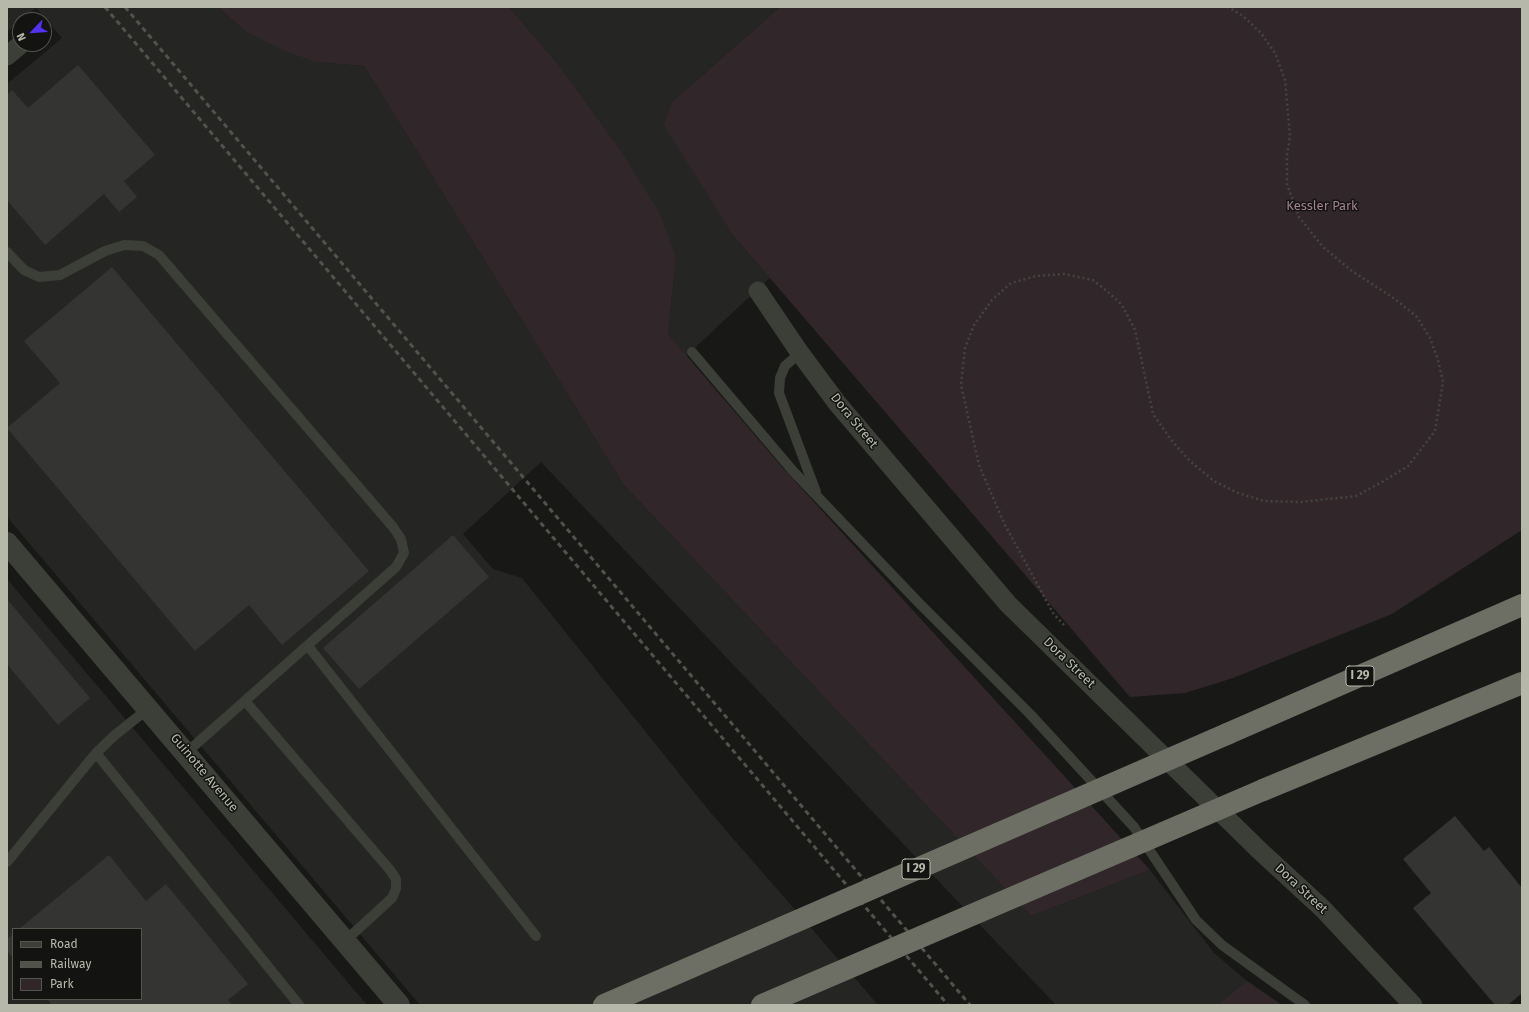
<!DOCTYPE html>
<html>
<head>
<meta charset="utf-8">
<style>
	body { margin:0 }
	#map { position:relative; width:1529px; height:1012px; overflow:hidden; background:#181917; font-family:"Fira Sans",sans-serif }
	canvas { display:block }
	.frame { position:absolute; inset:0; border:8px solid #b6b9a9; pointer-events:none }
	.legend { position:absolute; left:12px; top:928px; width:130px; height:72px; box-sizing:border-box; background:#131412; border:1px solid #54564e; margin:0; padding:5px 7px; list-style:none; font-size:12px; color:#b6b9a9 }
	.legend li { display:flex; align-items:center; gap:8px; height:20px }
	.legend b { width:20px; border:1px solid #54564e }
	.north { position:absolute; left:12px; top:12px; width:40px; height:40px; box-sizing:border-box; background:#131412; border:1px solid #54564e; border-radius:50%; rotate:245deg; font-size:11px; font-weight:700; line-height:16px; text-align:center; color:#b6b9a9 }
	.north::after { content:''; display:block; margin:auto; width:14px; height:18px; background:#5332f6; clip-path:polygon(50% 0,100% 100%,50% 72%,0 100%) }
</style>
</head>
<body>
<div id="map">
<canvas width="1529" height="1012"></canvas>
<div class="frame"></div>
<ul class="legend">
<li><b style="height:5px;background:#3c3e38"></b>Road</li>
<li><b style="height:5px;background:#51534b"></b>Railway</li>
<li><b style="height:11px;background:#31272a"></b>Park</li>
</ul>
<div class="north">N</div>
</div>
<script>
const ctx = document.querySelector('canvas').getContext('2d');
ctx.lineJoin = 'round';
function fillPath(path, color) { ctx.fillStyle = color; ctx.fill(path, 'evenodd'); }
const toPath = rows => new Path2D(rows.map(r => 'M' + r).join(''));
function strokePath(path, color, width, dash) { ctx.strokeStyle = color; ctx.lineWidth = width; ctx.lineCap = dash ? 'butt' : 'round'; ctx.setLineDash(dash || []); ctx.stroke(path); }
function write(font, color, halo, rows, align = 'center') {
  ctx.font = font + ' "Fira Sans",sans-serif'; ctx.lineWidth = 3; ctx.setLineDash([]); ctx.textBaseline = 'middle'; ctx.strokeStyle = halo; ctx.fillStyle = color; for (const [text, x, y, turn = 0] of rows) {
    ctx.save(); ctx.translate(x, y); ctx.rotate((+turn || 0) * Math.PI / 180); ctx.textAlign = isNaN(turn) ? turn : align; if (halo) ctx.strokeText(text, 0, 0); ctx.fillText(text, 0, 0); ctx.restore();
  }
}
fillPath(toPath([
	[7,7,218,7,245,31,315,62,364,66,624,485,1031,916,1150,870,1214,953,1247,981,1217,1005,1056,1005,541,462,463,534,493,569,522,578,710,812,878,1005,420,1005,7,517,7,84,62,38,36,8,7,32],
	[509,7,780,7,673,101,733,235,770,278,686,356,668,334,676,258,617,145,558,64],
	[7,579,367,1005,7,1005],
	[13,929,141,929,141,999,13,999]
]), '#252623');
fillPath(toPath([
	[218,7,509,7,558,64,617,145,660,214,676,258,668,334,782,467,1150,870,1031,916,624,485,364,66,315,62,283,50,245,31],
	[780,7,1522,7,1522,530,1392,614,1233,678,1185,693,1130,697,733,235,664,125,673,101],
	[1247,981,1282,1005,1217,1005]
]), '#31272a');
fillPath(toPath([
	[78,65,155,155,124,181,137,197,119,212,104,194,45,245,7,200,7,95,12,90,28,108],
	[112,267,369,571,282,645,249,605,195,651,7,428,60,383,24,341],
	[453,535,489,577,359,689,323,648],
	[7,599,90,698,58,725,7,664],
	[1455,816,1484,851,1489,847,1522,888,1522,993,1508,1005,1495,1005,1413,908,1431,893,1403,859],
	[109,855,146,901,166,884,248,984,228,1000,232,1005,52,1005,47,999,141,999,141,929,19,929],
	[13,934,13,958,7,951,7,939]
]), '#343532');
strokePath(toPath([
	[1064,625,1053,613,1004,523,979,465,961,385,965,348,974,325,992,300,1011,283,1036,276,1064,274,1093,280,1109,293,1122,305,1135,330,1153,414,1172,441,1190,461,1214,481,1238,493,1264,501,1301,502,1356,496,1382,482,1408,466,1435,431,1443,382,1438,360,1430,338,1417,317,1395,299,1352,271,1323,247,1299,217,1287,184,1287,155,1290,136,1285,80,1275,53,1261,33,1243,16,1228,7]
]), '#44453e', 2.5, [2, 3]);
strokePath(toPath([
	[7,252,24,270,39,277,60,275,105,251,124,245,143,246,159,255,393,527,401,539,404,553,396,567,186,753],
	[692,352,793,471,918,602,1030,714,1134,827,1196,920,1222,945,1305,1005],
	[800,353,785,366,780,378,779,393,816,492],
	[308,646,536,936],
	[246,702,390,870,396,879,396,889,392,898,345,941],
	[149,708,115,735,96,753,299,1005],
	[7,862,96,753]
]), '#3c3e38', 10);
strokePath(toPath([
	[7,56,20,45],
	[758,291,800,353,837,403,1008,604,1259,850,1323,909,1413,1005]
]), '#3c3e38', 19);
strokePath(toPath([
	[7,543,399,1005]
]), '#3c3e38', 22);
strokePath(toPath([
	[1227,734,1522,605],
	[1263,790,1522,683]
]), '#6d6f64', 22);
strokePath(toPath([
	[105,7,948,1005],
	[125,7,970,1005]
]), '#51534b', 3, [5, 4]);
strokePath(toPath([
	[604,1005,1227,734],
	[762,1005,1263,790]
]), '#6d6f64', 22);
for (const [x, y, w] of [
	[1360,676,28],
	[916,869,28]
]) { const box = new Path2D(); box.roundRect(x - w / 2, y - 10, w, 20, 3); ctx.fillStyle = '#131412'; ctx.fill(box); strokePath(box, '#b6b9a9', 1); }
write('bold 12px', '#b6b9a9', null, [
	["I 29",1360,676],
	["I 29",916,869]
]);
write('13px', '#a58090', '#131412', [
	["Kessler Park",1322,206]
]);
write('13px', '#b6b9a9', '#131412', [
	["Dora Street",854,421,51],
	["Dora Street",1069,663,44],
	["Guinotte Avenue",204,773,50],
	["Dora Street",1301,889,43]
]);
</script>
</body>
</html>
